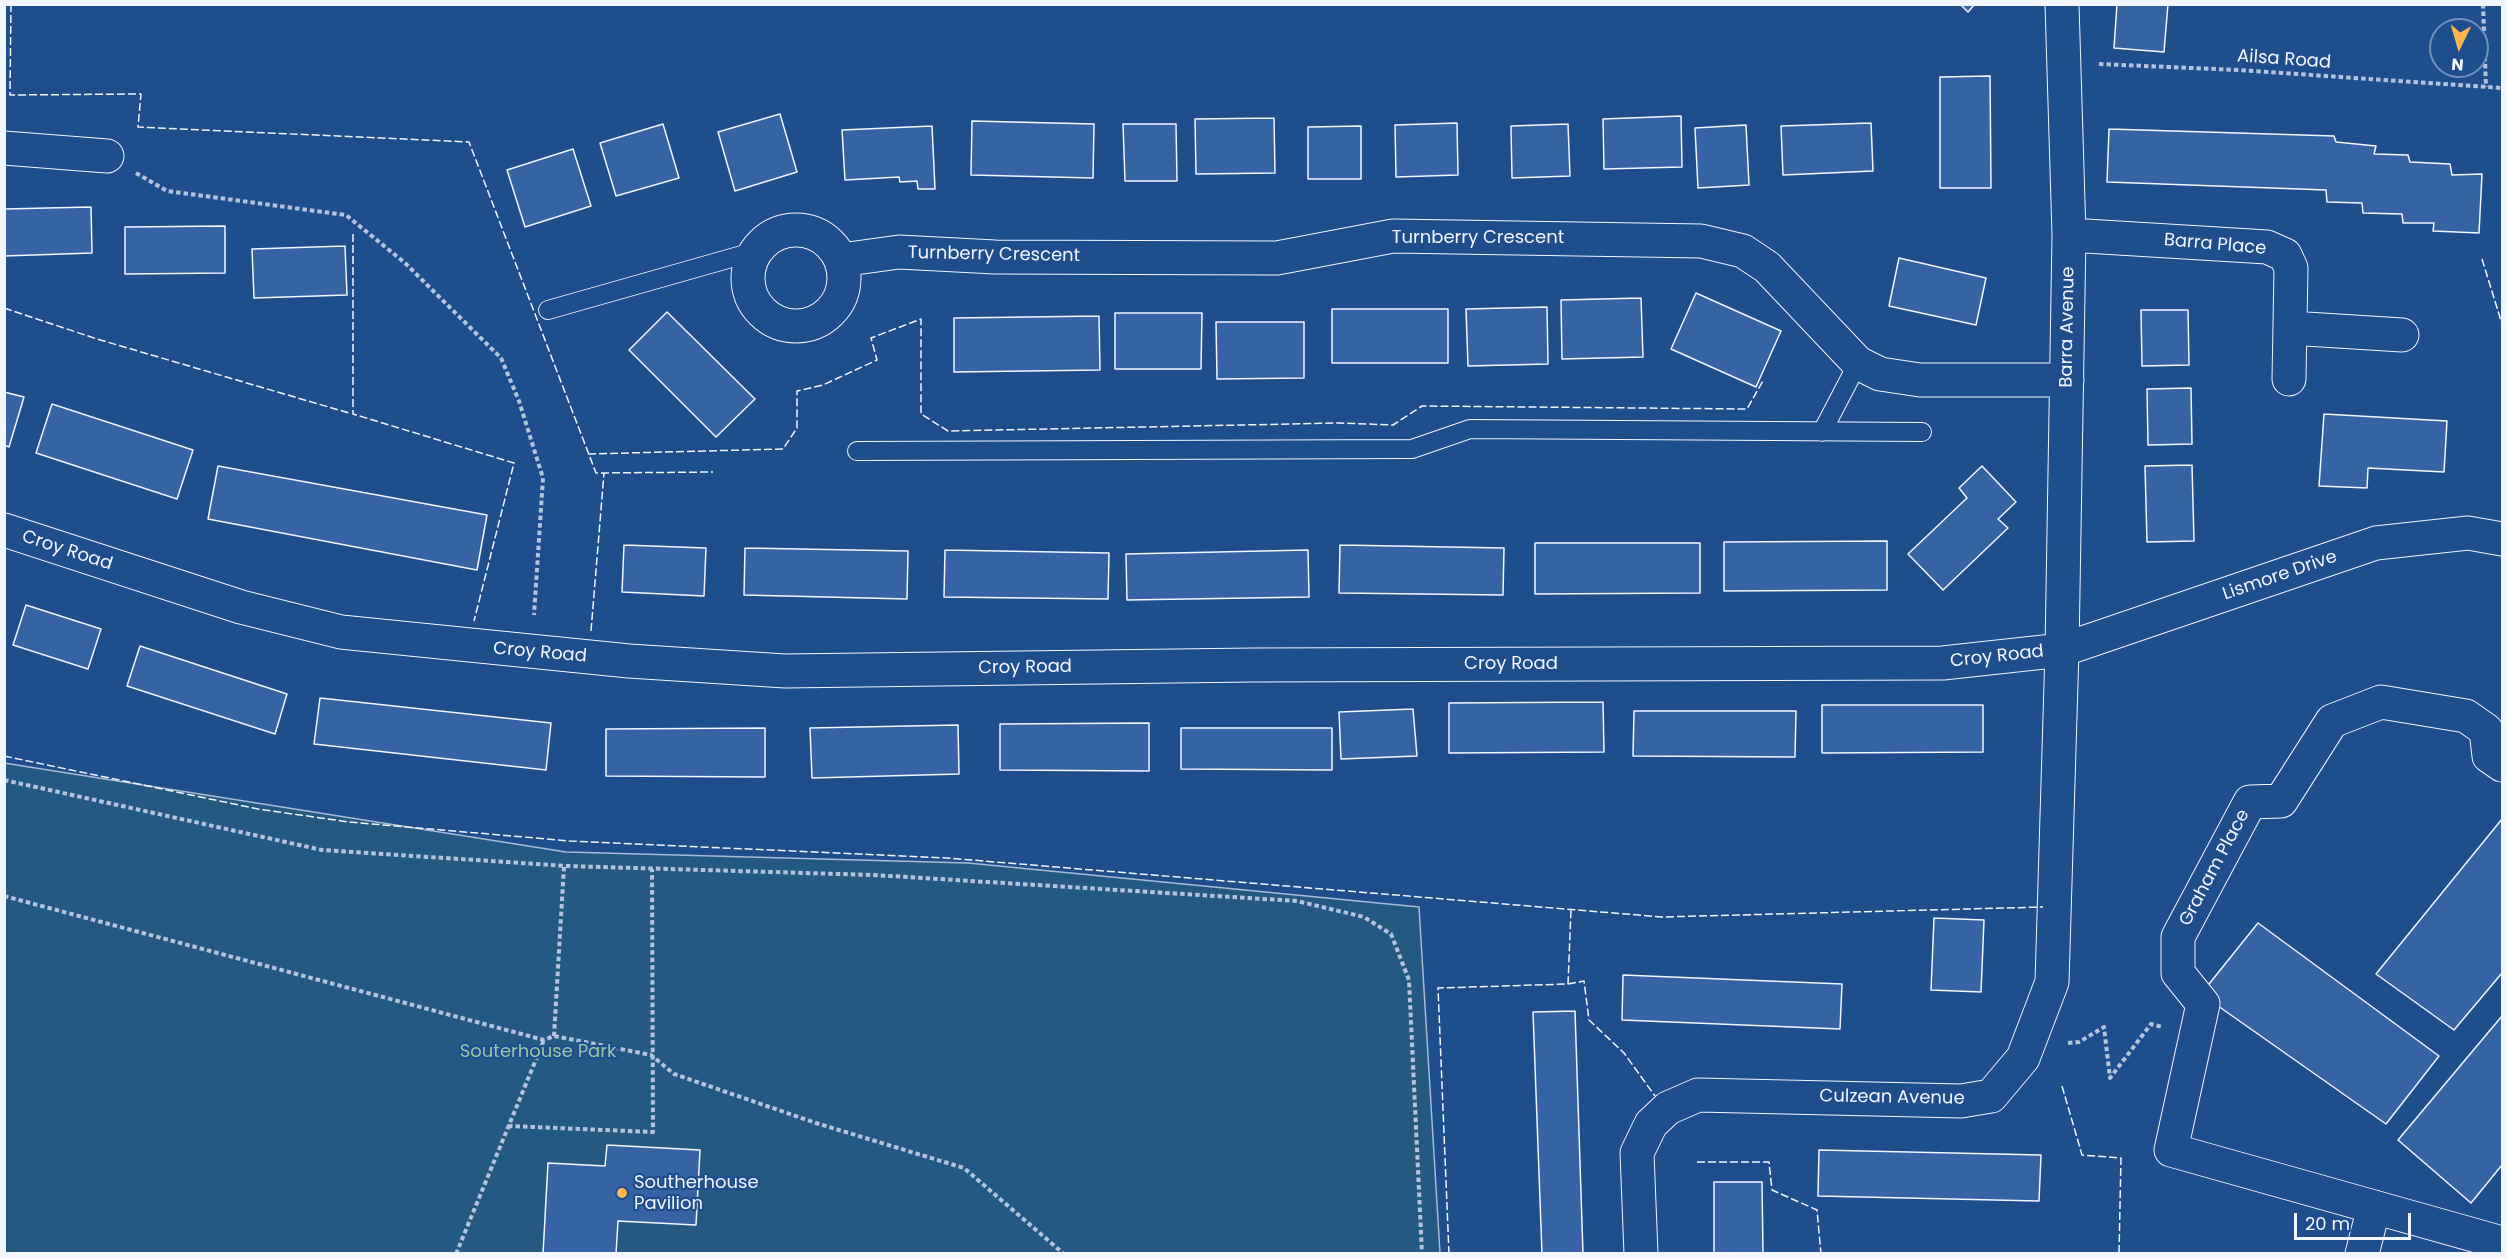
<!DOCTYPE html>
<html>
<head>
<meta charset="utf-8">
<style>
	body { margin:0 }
	#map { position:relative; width:2507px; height:1258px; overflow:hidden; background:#1f4e8c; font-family:Poppins,sans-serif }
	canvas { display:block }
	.frame { position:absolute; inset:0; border:6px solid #f2f6ff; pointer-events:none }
	.north { position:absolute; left:2429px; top:18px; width:60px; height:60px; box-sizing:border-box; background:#1f4e8c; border:2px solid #7391ba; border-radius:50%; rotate:185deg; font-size:16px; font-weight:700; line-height:24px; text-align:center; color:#f2f6ff }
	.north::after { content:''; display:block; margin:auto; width:21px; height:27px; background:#ffb74d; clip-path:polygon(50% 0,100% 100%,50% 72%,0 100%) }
	.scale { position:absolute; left:2294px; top:1213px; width:117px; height:27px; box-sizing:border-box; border:3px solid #f2f6ff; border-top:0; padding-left:8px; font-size:18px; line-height:21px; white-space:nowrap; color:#f2f6ff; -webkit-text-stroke:4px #1f4e8c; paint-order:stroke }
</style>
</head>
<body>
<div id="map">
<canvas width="2507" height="1258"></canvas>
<div class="frame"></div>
<div class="north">N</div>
<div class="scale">20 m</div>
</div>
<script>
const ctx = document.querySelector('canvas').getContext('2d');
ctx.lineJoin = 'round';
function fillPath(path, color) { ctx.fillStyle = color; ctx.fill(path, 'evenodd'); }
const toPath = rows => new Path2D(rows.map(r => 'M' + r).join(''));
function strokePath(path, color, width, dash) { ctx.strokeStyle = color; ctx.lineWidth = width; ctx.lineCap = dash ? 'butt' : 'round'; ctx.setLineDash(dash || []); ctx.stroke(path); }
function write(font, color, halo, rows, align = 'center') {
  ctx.font = font + ' Poppins,sans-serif'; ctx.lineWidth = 4.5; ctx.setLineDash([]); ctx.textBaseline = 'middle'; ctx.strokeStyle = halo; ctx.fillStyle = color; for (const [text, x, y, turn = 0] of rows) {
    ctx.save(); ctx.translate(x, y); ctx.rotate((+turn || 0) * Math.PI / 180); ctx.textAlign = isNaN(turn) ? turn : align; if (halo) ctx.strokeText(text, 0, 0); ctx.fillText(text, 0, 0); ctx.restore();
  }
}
const green = toPath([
	[4,763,566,852,968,863,1419,907,1440,1253,5,1253,4,763]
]);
fillPath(green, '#245a82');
strokePath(green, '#a8bbd7', 1.5);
const building = toPath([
	[1960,4,1975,4,1968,12,1960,4],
	[2117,4,2168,4,2164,52,2114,48,2117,4],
	[1990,76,1991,188,1940,188,1940,77,1990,76],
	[780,114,797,172,735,191,718,132,780,114],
	[1681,116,1682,167,1604,169,1603,119,1681,116],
	[1274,118,1275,173,1196,174,1195,119,1274,118],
	[972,121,1094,124,1093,178,971,175,972,121],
	[1457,123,1458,175,1396,177,1395,125,1457,123],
	[1871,123,1873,171,1783,175,1781,126,1871,123],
	[663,124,679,178,616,196,600,143,663,124],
	[1123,124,1176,124,1177,181,1125,181,1123,124],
	[1568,124,1570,176,1512,178,1511,126,1568,124],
	[1746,125,1749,185,1698,188,1695,128,1746,125],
	[932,126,935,189,918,189,917,181,900,182,899,177,845,180,842,130,932,126],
	[1361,126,1361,179,1308,179,1308,127,1361,126],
	[2109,129,2334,136,2336,142,2376,146,2374,154,2408,155,2410,162,2450,164,2452,175,2482,174,2479,233,2433,231,2434,223,2403,223,2402,214,2363,213,2362,203,2327,202,2326,190,2107,182,2109,129],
	[573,149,591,206,525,227,507,170,573,149],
	[91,207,92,253,4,256,4,209,91,207],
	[225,226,225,273,125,274,125,227,225,226],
	[345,246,347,295,254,298,252,249,345,246],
	[1899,258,1986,278,1976,325,1889,306,1899,258],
	[1696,293,1781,331,1756,387,1671,349,1696,293],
	[1641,298,1643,357,1562,359,1561,300,1641,298],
	[1547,307,1548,364,1468,366,1466,309,1547,307],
	[1332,309,1448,309,1448,363,1332,363,1332,309],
	[2141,310,2188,310,2189,365,2142,366,2141,310],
	[667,312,755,399,716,437,629,350,667,312],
	[1115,313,1202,313,1201,369,1115,369,1115,313],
	[1099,316,1100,370,954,372,954,318,1099,316],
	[1216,322,1304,322,1304,378,1217,379,1216,322],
	[2191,388,2192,444,2148,445,2147,389,2191,388],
	[4,392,24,397,9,447,4,445,4,392],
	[52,404,193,450,177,499,36,453,52,404],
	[2324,414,2447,421,2444,472,2368,468,2367,488,2319,486,2324,414],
	[2192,465,2194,541,2147,542,2145,466,2192,465],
	[218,466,487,515,477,570,208,519,218,466],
	[1982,466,2016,502,1998,519,2008,528,1943,590,1908,554,1967,498,1959,488,1982,466],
	[1887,541,1887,590,1724,591,1724,542,1887,541],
	[1535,543,1700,543,1700,593,1535,594,1535,543],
	[624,545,706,548,704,596,622,592,624,545],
	[1340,545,1504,548,1503,595,1339,593,1340,545],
	[745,548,908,551,907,599,744,595,745,548],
	[945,550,1109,553,1108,599,944,597,945,550],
	[1308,550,1309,597,1127,600,1126,554,1308,550],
	[26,605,101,629,88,669,13,645,26,605],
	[140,646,287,694,275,734,127,686,140,646],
	[320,698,551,723,546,770,314,744,320,698],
	[1603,702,1604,752,1449,753,1449,703,1603,702],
	[1822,705,1983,705,1983,752,1822,753,1822,705],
	[1413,709,1417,756,1341,759,1339,712,1413,709],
	[1634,711,1796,711,1795,757,1633,756,1634,711],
	[1149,723,1149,771,1000,770,1000,724,1149,723],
	[958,725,959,774,812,778,810,728,958,725],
	[765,728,765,777,606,776,606,729,765,728],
	[1181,728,1332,728,1332,770,1181,769,1181,728],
	[2502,819,2502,973,2454,1030,2376,974,2502,819],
	[1934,918,1984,920,1981,992,1931,990,1934,918],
	[2258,923,2439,1056,2386,1124,2201,994,2258,923],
	[1623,975,1842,984,1840,1029,1622,1020,1623,975],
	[1575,1011,1583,1254,1542,1254,1533,1012,1575,1011],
	[2502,1016,2502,1165,2471,1203,2398,1140,2502,1016],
	[607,1145,700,1150,696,1225,618,1221,616,1254,543,1254,548,1163,605,1166,607,1145],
	[1819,1150,2041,1155,2039,1201,1818,1196,1819,1150],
	[1714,1182,1762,1182,1763,1254,1714,1254,1714,1182]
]);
fillPath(building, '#3563a3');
strokePath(building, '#f2f6ff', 1.5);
const lane = toPath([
	[548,310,756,251],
	[1822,432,1858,363],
	[857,451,1412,449,1470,429,1922,432]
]);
const street = toPath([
	[4,148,107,156],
	'748 278a48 48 0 1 1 96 0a48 48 0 1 1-96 0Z',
	[2069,235,2267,247,2285,255,2291,268,2289,379],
	[841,260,899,252,995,257,1277,258,1393,236,1701,241,1743,251,1767,267,1858,363,1880,374,1920,380,2067,380],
	[2290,328,2402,335],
	[4,530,241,607,341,632,629,661,785,671,1253,665,1943,663,2062,650,2376,543,2468,533,2502,539],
	[2502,765,2489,756,2486,730,2466,716,2381,702,2332,721,2281,801,2250,802,2178,937,2178,973,2203,1004,2171,1150,2502,1243],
	[1641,1254,1637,1153,1651,1124,1668,1108,1698,1095,1961,1101,1991,1096,2023,1058,2052,982,2062,650,2069,235,2062,4],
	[2362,1254,2374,1207]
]);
strokePath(lane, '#f2f6ff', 20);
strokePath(street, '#f2f6ff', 35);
strokePath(toPath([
	[2483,4,2486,87],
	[2099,64,2238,70,2502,88],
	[136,173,167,191,346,215,405,263,501,358,519,401,543,478,534,615],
	[4,780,322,850,567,866,874,875,1297,901,1364,917,1391,934,1409,980,1422,1254],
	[4,896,544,1040,554,1036,651,1055,674,1074,816,1123,964,1168,1064,1254],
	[554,1036,564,866],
	[2068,1043,2079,1042,2104,1027,2110,1078,2151,1024,2162,1027],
	[508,1126,653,1132,652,869],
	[456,1254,544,1040]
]), '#b3c4dc', 4, [4.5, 3]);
strokePath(lane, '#1f4e8c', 18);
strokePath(street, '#1f4e8c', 33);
strokePath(toPath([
	[11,4,10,95,141,94,138,127,469,142,596,473,713,472],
	[353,234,353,414,514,463,474,621],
	[2482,259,2502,324],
	[4,308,97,339,349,413],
	[588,454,783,449,797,428,797,391,823,385,877,360,871,338,921,319,921,414,948,431,1339,423,1393,425,1422,406,1747,409,1764,379],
	[591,631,604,473],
	[4,756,258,809,349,822,570,841,947,858,1662,917,2043,907],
	[1568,984,1584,981,1589,1020,1624,1053,1655,1096],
	[2062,1086,2082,1155,2121,1158,2119,1254],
	[1697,1162,1769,1162,1772,1190,1817,1210,1821,1254],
	[1449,1254,1438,988,1568,984,1571,910]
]), '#f2f6ff', 1.5, [8, 3]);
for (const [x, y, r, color] of [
	[622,1193,6,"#ffb74d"]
]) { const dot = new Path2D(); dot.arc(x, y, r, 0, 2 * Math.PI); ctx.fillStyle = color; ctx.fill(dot); strokePath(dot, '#1f4e8c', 2); }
write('18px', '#f2f6ff', '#1f4e8c', [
	["Ailsa Road",2284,60,4],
	["Turnberry Crescent",1478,238],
	["Barra Place",2215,245,5],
	["Turnberry Crescent",994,255,1],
	["Barra Avenue",2068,327,-89],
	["Croy Road",67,551,18],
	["Lismore Drive",2280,576,-19],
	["Croy Road",540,653,5],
	["Croy Road",1997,657,-6],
	["Croy Road",1511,664],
	["Croy Road",1025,668,-1],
	["Graham Place",2215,868,-62],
	["Culzean Avenue",1892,1098,1]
]);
write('18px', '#97c8a6', '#1f4e8c', [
	["Souterhouse Park",538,1052]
]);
write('18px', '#f2f6ff', '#1f4e8c', [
	["Southerhouse",634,1183],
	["Pavilion",634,1204]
], 'left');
</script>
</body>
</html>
